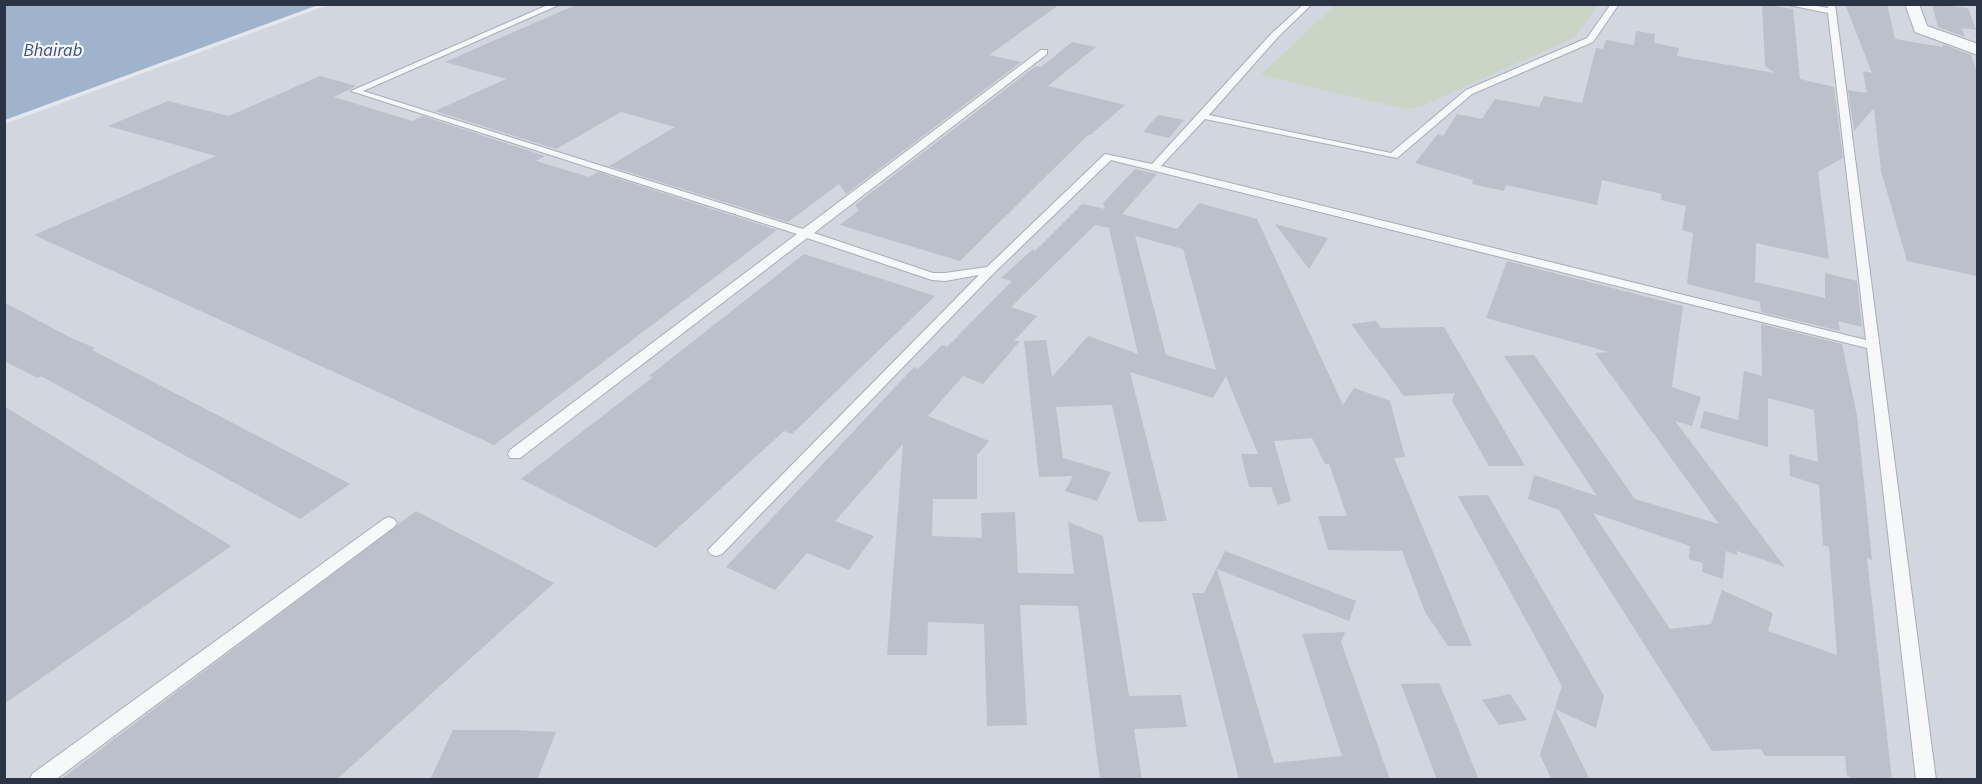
<!DOCTYPE html>
<html>
<head>
<meta charset="utf-8">
<style>
	body { margin:0 }
	#map { position:relative; width:1982px; height:784px; overflow:hidden; background:#e4e7ec; font-family:"Source Sans 3",sans-serif }
	canvas { display:block }
	.frame { position:absolute; inset:0; border:6px solid #2b3445; pointer-events:none }
</style>
</head>
<body>
<div id="map">
<canvas width="1982" height="784"></canvas>
<div class="frame"></div>
</div>
<script>
const ctx = document.querySelector('canvas').getContext('2d');
ctx.lineJoin = 'round';
function fillPath(path, color) { ctx.fillStyle = color; ctx.fill(path, 'evenodd'); }
const toPath = rows => new Path2D(rows.map(r => 'M' + r).join(''));
function strokePath(path, color, width, dash) { ctx.strokeStyle = color; ctx.lineWidth = width; ctx.lineCap = dash ? 'butt' : 'round'; ctx.setLineDash(dash || []); ctx.stroke(path); }
function write(font, color, halo, rows, align = 'center') {
  ctx.font = font + ' "Source Sans 3",sans-serif'; ctx.lineWidth = 4.5; ctx.setLineDash([]); ctx.textBaseline = 'middle'; ctx.strokeStyle = halo; ctx.fillStyle = color; for (const [text, x, y, turn = 0] of rows) {
    ctx.save(); ctx.translate(x, y); ctx.rotate((+turn || 0) * Math.PI / 180); ctx.textAlign = isNaN(turn) ? turn : align; if (halo) ctx.strokeText(text, 0, 0); ctx.fillText(text, 0, 0); ctx.restore();
  }
}
fillPath(toPath([
	[328,5,1977,5,1977,779,5,780,5,124]
]), '#d2d6de');
fillPath(toPath([
	[1336,4,1598,4,1598,5,1575,37,1420,107,1405,109,1261,75]
]), '#c9d6c5');
fillPath(toPath([
	[5,4,318,4,318,5,5,120]
]), '#9fb4cc');
fillPath(toPath([
	[578,4,1060,4,989,55,1021,62,846,194,839,184,788,222,609,166,675,127,621,112,556,149,435,111,506,79,445,62],
	[1762,4,1793,9,1800,79,1834,87,1843,158,1818,172,1829,259,1756,243,1755,282,1825,298,1825,273,1857,281,1862,327,1838,321,1840,331,1761,312,1760,302,1687,284,1693,233,1682,230,1686,206,1661,200,1662,194,1602,180,1597,205,1506,185,1504,191,1472,184,1473,180,1415,163,1438,134,1443,136,1457,114,1482,119,1495,99,1539,107,1544,96,1582,103,1596,48,1603,49,1606,40,1634,45,1636,31,1655,34,1654,43,1679,48,1677,56,1775,73,1765,66],
	[1845,4,1887,4,1895,39,1943,47,1943,44,1971,55,1977,72,1977,276,1907,261,1881,171,1874,108,1854,131,1848,90,1867,93,1863,71,1872,73],
	[1932,4,1968,8,1976,30,1962,28,1965,37,1938,27],
	[1072,42,1096,47,1048,86,1125,105,1090,135,1088,135,960,261,840,225,859,210,855,205,1036,66,1041,67],
	[320,76,356,86,334,97,412,121,423,116,545,156,536,161,589,177,598,172,777,230,494,445,34,235,216,156,108,126,168,101,229,116],
	[1158,115,1184,120,1169,138,1143,132],
	[1135,169,1157,174,1122,214,1177,229,1199,203,1257,219,1343,405,1354,388,1390,401,1405,457,1394,458,1472,646,1448,646,1425,612,1402,551,1328,550,1318,516,1347,516,1329,464,1325,464,1312,438,1274,441,1291,501,1278,505,1271,487,1249,487,1241,454,1258,454,1226,376,1213,398,1130,372,1167,521,1138,522,1112,405,1056,407,1063,458,1111,472,1097,501,1065,491,1073,476,1039,477,1024,341,1046,340,1052,377,1088,336,1138,354,1109,228,1095,225,1011,307,1037,316,1014,341,1020,341,983,384,963,376,928,416,989,441,977,455,977,499,933,499,932,536,982,538,981,513,1015,512,1018,573,1074,574,1068,522,1103,536,1129,696,1181,695,1187,727,1134,729,1142,780,1100,780,1078,606,1020,605,1027,725,987,726,984,624,928,622,927,655,887,655,903,444,835,521,874,536,849,570,807,553,775,590,726,567,914,367,918,369,942,345,947,347,1012,281,1001,278,1032,250,1035,251,1082,204,1105,209,1103,203],
	[1135,236,1183,249,1216,370,1166,355],
	[1275,224,1328,238,1309,269],
	[804,254,935,296,792,434,784,431,656,548,521,479,653,377,649,376],
	[1507,261,1683,306,1672,387,1701,397,1692,426,1675,421,1785,567,1737,551,1737,555,1726,551,1723,579,1702,572,1703,563,1689,559,1690,546,1593,513,1670,629,1711,624,1722,590,1773,613,1768,631,1837,655,1829,547,1823,545,1819,485,1790,476,1789,454,1818,462,1814,410,1768,398,1768,447,1700,428,1704,411,1738,420,1744,371,1762,376,1761,324,1842,344,1857,416,1872,560,1867,558,1892,780,1857,780,1847,776,1845,756,1765,756,1761,749,1712,751,1559,510,1528,499,1534,475,1597,496,1504,356,1534,355,1635,499,1719,524,1595,353,1609,352,1486,318],
	[4,302,67,336,95,348,92,350,350,484,300,519,41,376,38,378,4,361],
	[1376,321,1381,328,1444,327,1525,466,1489,466,1452,401,1455,393,1404,396,1351,324],
	[4,406,231,546,4,704],
	[1488,495,1604,696,1596,728,1555,709,1590,780,1552,780,1540,755,1562,686,1458,496],
	[416,511,554,583,336,780,60,780],
	[1225,551,1356,601,1349,621,1217,569,1274,763,1342,756,1302,634,1345,632,1341,642,1390,780,1239,780,1192,593,1204,593],
	[1439,683,1452,713,1479,780,1437,780,1401,684],
	[1510,694,1527,720,1499,725,1482,700],
	[453,730,514,730,556,732,537,780,430,780]
]), '#bbc0ca');
const lane = toPath([
	[550,4,561,4,363,91,803,229,1041,50,1047,50,1047,54,814,233,933,273,945,273,987,267,1105,154,1152,164,1272,33,1304,4,1312,4,1278,37,1209,115,1391,153,1466,90,1587,38,1611,4,1619,4,1593,42,1472,94,1397,158,1205,119,1161,166,1866,340,1828,13,1784,4,1805,4,1828,8,1827,4,1835,4,1936,780,1916,780,1867,348,1111,160,995,272,722,554,716,556,710,554,708,550,979,275,945,281,932,280,807,238,520,458,510,458,508,454,510,450,797,234,351,91,550,4],
	[389,517,394,519,397,523,394,527,55,780,30,780,32,774,384,519,389,517]
]);
const street = toPath([
	[1905,4,1919,4,1927,26,1978,44,1978,55,1915,32,1905,4]
]);
strokePath(lane, '#a9aeb7', 2);
strokePath(street, '#a9aeb7', 2);
fillPath(lane, '#f7f8fa');
fillPath(street, '#f7f8fa');
write('italic 18px', '#34527a', '#f4f6f9', [
	["Bhairab",53,52]
]);
</script>
</body>
</html>
